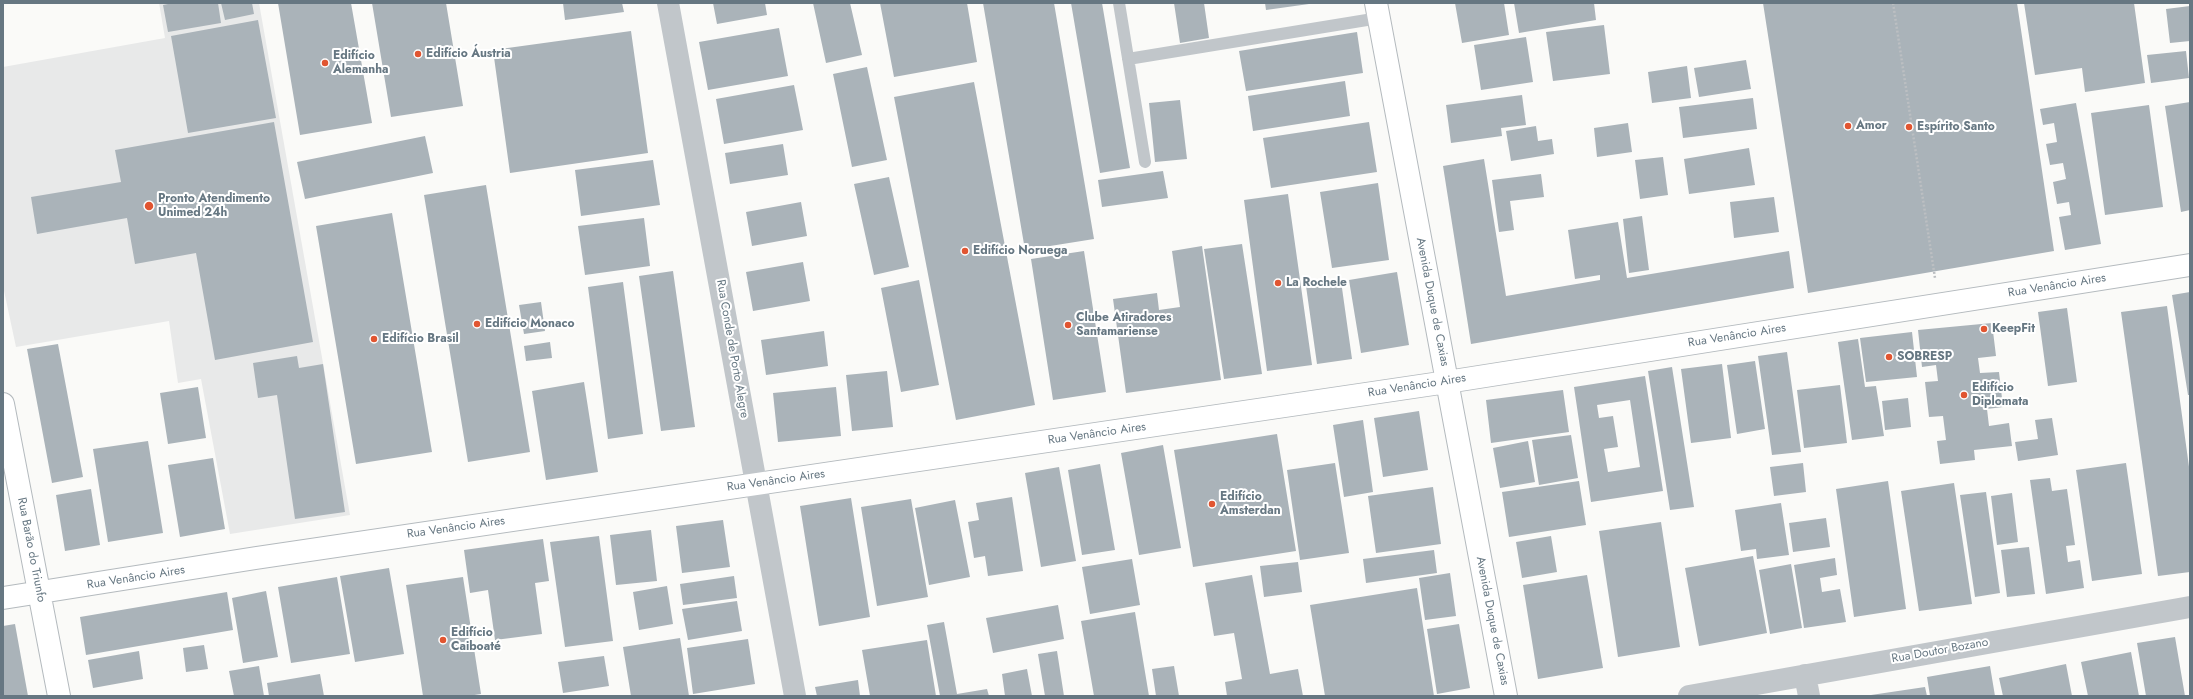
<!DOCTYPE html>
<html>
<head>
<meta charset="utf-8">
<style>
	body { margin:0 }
	#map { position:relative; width:2193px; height:699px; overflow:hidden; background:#fafaf8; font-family:Jost,sans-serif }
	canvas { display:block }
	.frame { position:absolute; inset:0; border:4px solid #667782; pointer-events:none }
</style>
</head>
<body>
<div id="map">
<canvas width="2193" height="699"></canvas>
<div class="frame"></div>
</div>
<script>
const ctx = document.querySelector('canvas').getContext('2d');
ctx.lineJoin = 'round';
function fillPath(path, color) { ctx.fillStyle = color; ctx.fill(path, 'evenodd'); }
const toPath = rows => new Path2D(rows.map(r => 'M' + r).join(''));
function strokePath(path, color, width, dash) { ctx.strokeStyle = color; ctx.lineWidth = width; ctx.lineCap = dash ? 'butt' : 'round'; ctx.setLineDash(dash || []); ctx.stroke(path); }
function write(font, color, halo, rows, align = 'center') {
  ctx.font = font + ' Jost,sans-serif'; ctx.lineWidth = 4; ctx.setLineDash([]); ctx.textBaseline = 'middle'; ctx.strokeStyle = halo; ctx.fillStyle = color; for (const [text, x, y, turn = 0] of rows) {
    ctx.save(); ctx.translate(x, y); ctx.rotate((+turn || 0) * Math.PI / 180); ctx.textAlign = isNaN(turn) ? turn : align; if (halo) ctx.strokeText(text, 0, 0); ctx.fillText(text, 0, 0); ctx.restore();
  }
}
fillPath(toPath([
	[159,3,259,3,350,515,230,534,201,379,178,383,169,321,16,347,3,286,3,67,165,38]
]), '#e8e9e9');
fillPath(toPath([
	[173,3,218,3,221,23,168,32,163,5],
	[221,3,252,3,254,14,225,20],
	[278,3,351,3,372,123,300,135],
	[372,3,446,3,463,106,391,117],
	[563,3,622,3,624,12,565,20],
	[713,3,765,3,767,15,717,24],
	[813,3,850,3,862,55,826,63],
	[880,3,967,3,977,62,894,77],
	[983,3,1054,3,1094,239,1025,250],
	[1071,3,1102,3,1130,168,1100,173],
	[1174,3,1204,3,1209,38,1180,43],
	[1265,3,1309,3,1309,4,1266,10],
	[1455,3,1504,3,1509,35,1462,43],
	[1514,3,1594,3,1596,20,1519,33],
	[1763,3,2017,3,2054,251,1808,293],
	[2024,3,2134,3,2145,83,2085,92,2082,68,2035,75],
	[2190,6,2190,41,2170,43,2166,9],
	[258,20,276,118,188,133,171,36],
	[1604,25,1610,74,1553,81,1546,32],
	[779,28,788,76,708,90,699,42],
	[631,31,648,153,510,173,493,50],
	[1357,32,1363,73,1246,91,1239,51],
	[1526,37,1533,82,1481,90,1474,45],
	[2186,51,2189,78,2151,83,2147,55],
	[1746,60,1751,89,1699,97,1694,68],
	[1687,66,1691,98,1652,103,1648,72],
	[867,67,887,160,852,167,833,74],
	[1345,81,1350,116,1253,131,1248,96],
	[974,82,1035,405,956,420,894,97],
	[794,85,803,130,724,144,716,99],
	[1522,95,1526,125,1501,128,1502,136,1451,143,1446,105],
	[1753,98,1757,129,1683,138,1679,107],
	[1180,100,1187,159,1155,162,1149,103],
	[2190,102,2190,210,2181,212,2165,106],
	[2076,103,2101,244,2065,250,2059,217,2071,215,2069,202,2057,204,2053,182,2066,179,2063,163,2050,165,2046,144,2057,142,2054,123,2043,125,2040,109],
	[2149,105,2163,207,2105,215,2091,113],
	[274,122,313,342,215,360,196,253,135,264,127,218,37,234,31,197,121,182,115,150],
	[1369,122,1377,172,1271,188,1263,138],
	[1628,123,1632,152,1597,157,1594,128],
	[1536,126,1538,141,1552,139,1554,154,1511,161,1506,131],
	[425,136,433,173,305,199,297,162],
	[783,144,788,175,730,184,725,153],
	[1749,148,1755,185,1689,194,1684,159],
	[1663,157,1668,195,1640,199,1635,160],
	[1484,159,1506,296,1600,280,1600,275,1575,279,1568,230,1618,222,1627,278,1789,251,1794,288,1471,344,1443,166],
	[653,160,660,205,581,216,575,170],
	[1163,171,1168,198,1102,207,1098,180],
	[1541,174,1544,197,1510,201,1514,230,1499,232,1492,180],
	[889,177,909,267,874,275,854,184],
	[1378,183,1389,260,1332,268,1320,192],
	[486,185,530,452,468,462,424,195],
	[1288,194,1312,365,1267,371,1244,200],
	[1774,197,1779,232,1734,238,1730,202],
	[801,202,807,236,752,246,746,212],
	[392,213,432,452,356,464,316,226],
	[1642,216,1649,270,1629,273,1623,219],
	[644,218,650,266,585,275,578,226],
	[1242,244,1262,374,1224,379,1204,249],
	[1202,246,1221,380,1126,393,1113,299,1157,293,1159,310,1180,307,1172,251],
	[1084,251,1106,392,1053,400,1031,259],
	[803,262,810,301,753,311,746,272],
	[673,271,695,427,661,431,639,276],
	[1397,272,1409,345,1361,353,1349,280],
	[919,280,939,385,901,392,881,288],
	[1341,281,1352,359,1317,364,1306,286],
	[623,282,643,434,608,439,588,287],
	[2190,292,2190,395,2188,395,2172,295],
	[541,302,545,331,524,334,519,305],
	[2167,306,2190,474,2190,572,2158,576,2121,312],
	[2067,308,2077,382,2048,386,2038,312],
	[1992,323,1996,356,1978,358,1980,373,1999,372,2003,407,1987,409,1989,426,2009,423,2012,446,1974,450,1975,460,1940,464,1937,441,1946,440,1943,416,1929,417,1925,382,1938,381,1936,365,1922,367,1918,330],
	[824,331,828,366,766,375,761,340],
	[1912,332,1917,377,1866,382,1860,338],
	[1858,339,1865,387,1876,386,1884,436,1852,440,1838,342],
	[550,342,552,358,526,361,524,346],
	[58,344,83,477,52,483,27,349],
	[1787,352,1801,452,1772,455,1758,356],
	[297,356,299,368,323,364,345,512,295,519,277,395,258,398,253,363],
	[1755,361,1765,429,1737,434,1727,365],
	[1722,364,1731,438,1691,443,1681,369],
	[1672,367,1694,507,1670,510,1648,371],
	[887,371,893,427,852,431,846,375],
	[1645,376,1663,491,1591,502,1574,387],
	[1630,400,1640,467,1608,472,1604,449,1618,447,1613,416,1599,418,1597,405],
	[584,382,598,472,546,480,532,391],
	[1840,385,1847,443,1804,448,1797,390],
	[198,387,206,438,168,444,160,393],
	[836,387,841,436,778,442,773,393],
	[1563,390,1569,432,1491,443,1486,400],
	[1908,398,1911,427,1885,430,1882,401],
	[1419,411,1428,470,1383,477,1374,418],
	[2052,418,2058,455,2018,461,2015,442,2038,439,2035,420],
	[1363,420,1373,492,1344,497,1333,425],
	[1277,434,1296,551,1193,567,1174,450],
	[1571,435,1578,478,1539,485,1532,440],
	[148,441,163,533,108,542,93,449],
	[1528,441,1535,482,1500,488,1493,448],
	[1163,445,1181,548,1139,555,1121,453],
	[213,458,225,529,180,537,168,465],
	[1335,463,1349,553,1300,560,1287,470],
	[1803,463,1806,492,1774,496,1770,467],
	[2126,463,2142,574,2092,581,2076,470],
	[1100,464,1115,550,1082,555,1068,470],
	[1059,467,1076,561,1041,567,1025,473],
	[2050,478,2052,491,2067,489,2075,545,2066,546,2068,562,2080,560,2084,588,2046,594,2030,480],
	[1579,481,1586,525,1509,537,1502,492],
	[1888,481,1906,609,1854,617,1836,489],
	[1954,483,1972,604,1919,611,1901,491],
	[1433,487,1441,544,1376,553,1368,496],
	[91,489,100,545,65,551,56,495],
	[1986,492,2000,593,1975,597,1960,495],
	[2012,493,2018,542,1997,545,1991,496],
	[1012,497,1023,571,988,576,985,556,974,558,968,522,979,520,976,503],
	[851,498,870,617,819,626,800,506],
	[911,499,928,597,877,606,861,507],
	[955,500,970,577,929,585,915,508],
	[1781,503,1789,555,1757,559,1756,549,1741,551,1735,510],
	[1826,518,1830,547,1793,552,1789,523],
	[723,520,730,567,682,573,676,526],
	[1661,522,1680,647,1618,657,1599,531],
	[651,530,657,581,616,585,610,535],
	[599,536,613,641,565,647,550,542],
	[1551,536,1557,572,1522,578,1516,542],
	[543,539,549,581,535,583,542,634,495,640,488,590,470,593,464,550],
	[2029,547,2035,594,2007,597,2001,550],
	[1434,550,1437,573,1366,583,1363,559],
	[1753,556,1767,633,1699,646,1685,568],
	[1835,558,1837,575,1820,578,1822,592,1840,589,1846,622,1804,628,1794,565],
	[1132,559,1140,605,1090,614,1082,567],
	[1298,562,1302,592,1264,597,1260,566],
	[1791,564,1802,628,1770,634,1759,570],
	[389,568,404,654,355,662,340,576],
	[1450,573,1456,616,1425,620,1419,578],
	[1252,575,1270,674,1298,669,1303,696,1227,696,1225,682,1242,679,1234,633,1214,636,1205,583],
	[1587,575,1603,668,1538,679,1523,585],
	[734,576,737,598,683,605,680,584],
	[337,577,350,654,291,663,278,587],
	[463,577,481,694,468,696,423,696,406,585],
	[667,586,673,624,639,630,633,592],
	[1417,588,1434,696,1325,696,1310,605],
	[266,591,278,657,243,663,232,598],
	[227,592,233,630,86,655,80,617],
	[737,601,742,631,688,640,682,609],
	[1058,605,1064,639,993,653,986,618],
	[1135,612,1149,696,1094,696,1081,621],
	[944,622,957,694,987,689,989,696,940,696,927,625],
	[15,624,28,696,3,696,3,626],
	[1459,624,1470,688,1437,694,1427,629],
	[2175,637,2185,696,2146,696,2137,643],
	[680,638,689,696,631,696,623,647],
	[748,639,755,684,693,694,687,648],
	[927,640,936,696,870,696,862,650],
	[204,645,208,669,186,672,183,648],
	[139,651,143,679,93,688,88,660],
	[1057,651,1064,696,1045,696,1038,654],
	[2131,652,2139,696,2088,696,2081,662],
	[604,656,609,686,563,693,558,662],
	[2066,664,2072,696,2003,696,1999,678],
	[259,666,264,696,234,696,229,671],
	[1174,666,1179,696,1156,696,1152,669],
	[1990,666,1995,696,1930,696,1927,677],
	[1027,669,1032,696,1005,696,1002,674],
	[320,674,324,696,269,696,267,683],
	[858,680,860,696,817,696,815,687],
	[1925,687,1927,696,1871,696,1871,695]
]), '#aab3b9');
const secondary = toPath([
	[1376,3,1506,696],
	[3,404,59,696],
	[3,598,256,558,1447,382,2190,265]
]);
strokePath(secondary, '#b4babe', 24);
strokePath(toPath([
	[1893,3,1935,278]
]), '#bcbfc2', 2.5, [2, 2]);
strokePath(toPath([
	[1119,3,1145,162],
	[1128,59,1379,18]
]), '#c1c6ca', 12);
strokePath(toPath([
	[668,3,795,696],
	[1805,675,1809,696],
	[1689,696,2190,607]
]), '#c1c6ca', 22);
strokePath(secondary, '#fff', 22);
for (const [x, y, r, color] of [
	[418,54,4,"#e15531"],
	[325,63,4,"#e15531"],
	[1848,126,4,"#e15531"],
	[1909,127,4,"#e15531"],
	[149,206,5,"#e15531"],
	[965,251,4,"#e15531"],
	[1278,283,4,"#e15531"],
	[477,324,4,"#e15531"],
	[1068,325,4,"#e15531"],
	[1984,329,4,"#e15531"],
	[374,339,4,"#e15531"],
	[1889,357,4,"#e15531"],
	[1964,395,4,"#e15531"],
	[1212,504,4,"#e15531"],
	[443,640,4,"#e15531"]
]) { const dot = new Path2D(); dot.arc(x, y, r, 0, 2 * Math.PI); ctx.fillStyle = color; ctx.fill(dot); strokePath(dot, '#fff', 1.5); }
write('bold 12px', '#667782', '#fff', [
	["Edifício Áustria",426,54],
	["Edifício",333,56],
	["Alemanha",333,70],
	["Amor",1856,126],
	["Espírito Santo",1917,127],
	["Pronto Atendimento",158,199],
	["Unimed 24h",158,213],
	["Edifício Noruega",973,251],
	["La Rochele",1286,283],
	["Clube Atiradores",1076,318],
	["Santamariense",1076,332],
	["Edifício Monaco",485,324],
	["KeepFit",1992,329],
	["Edifício Brasil",382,339],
	["SOBRESP",1897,357],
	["Edifício",1972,388],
	["Diplomata",1972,402],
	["Edifício",1220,497],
	["Amsterdan",1220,511],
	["Edifício",451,633],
	["Caiboaté",451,647]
], 'left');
write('12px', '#667782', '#fff', [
	["Rua Venâncio Aires",2057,286,-9],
	["Avenida Duque de Caxias",1432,302,79],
	["Rua Venâncio Aires",1737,336,-9],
	["Rua Conde de Porto Alegre",732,349,80],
	["Rua Venâncio Aires",1417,386,-9],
	["Rua Venâncio Aires",1097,434,-8],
	["Rua Venâncio Aires",776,481,-8],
	["Rua Venâncio Aires",456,528,-8],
	["Rua Barão do Triunfo",31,550,79],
	["Rua Venâncio Aires",136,578,-9],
	["Avenida Duque de Caxias",1492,621,79],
	["Rua Doutor Bozano",1940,651,-10]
]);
</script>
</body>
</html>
